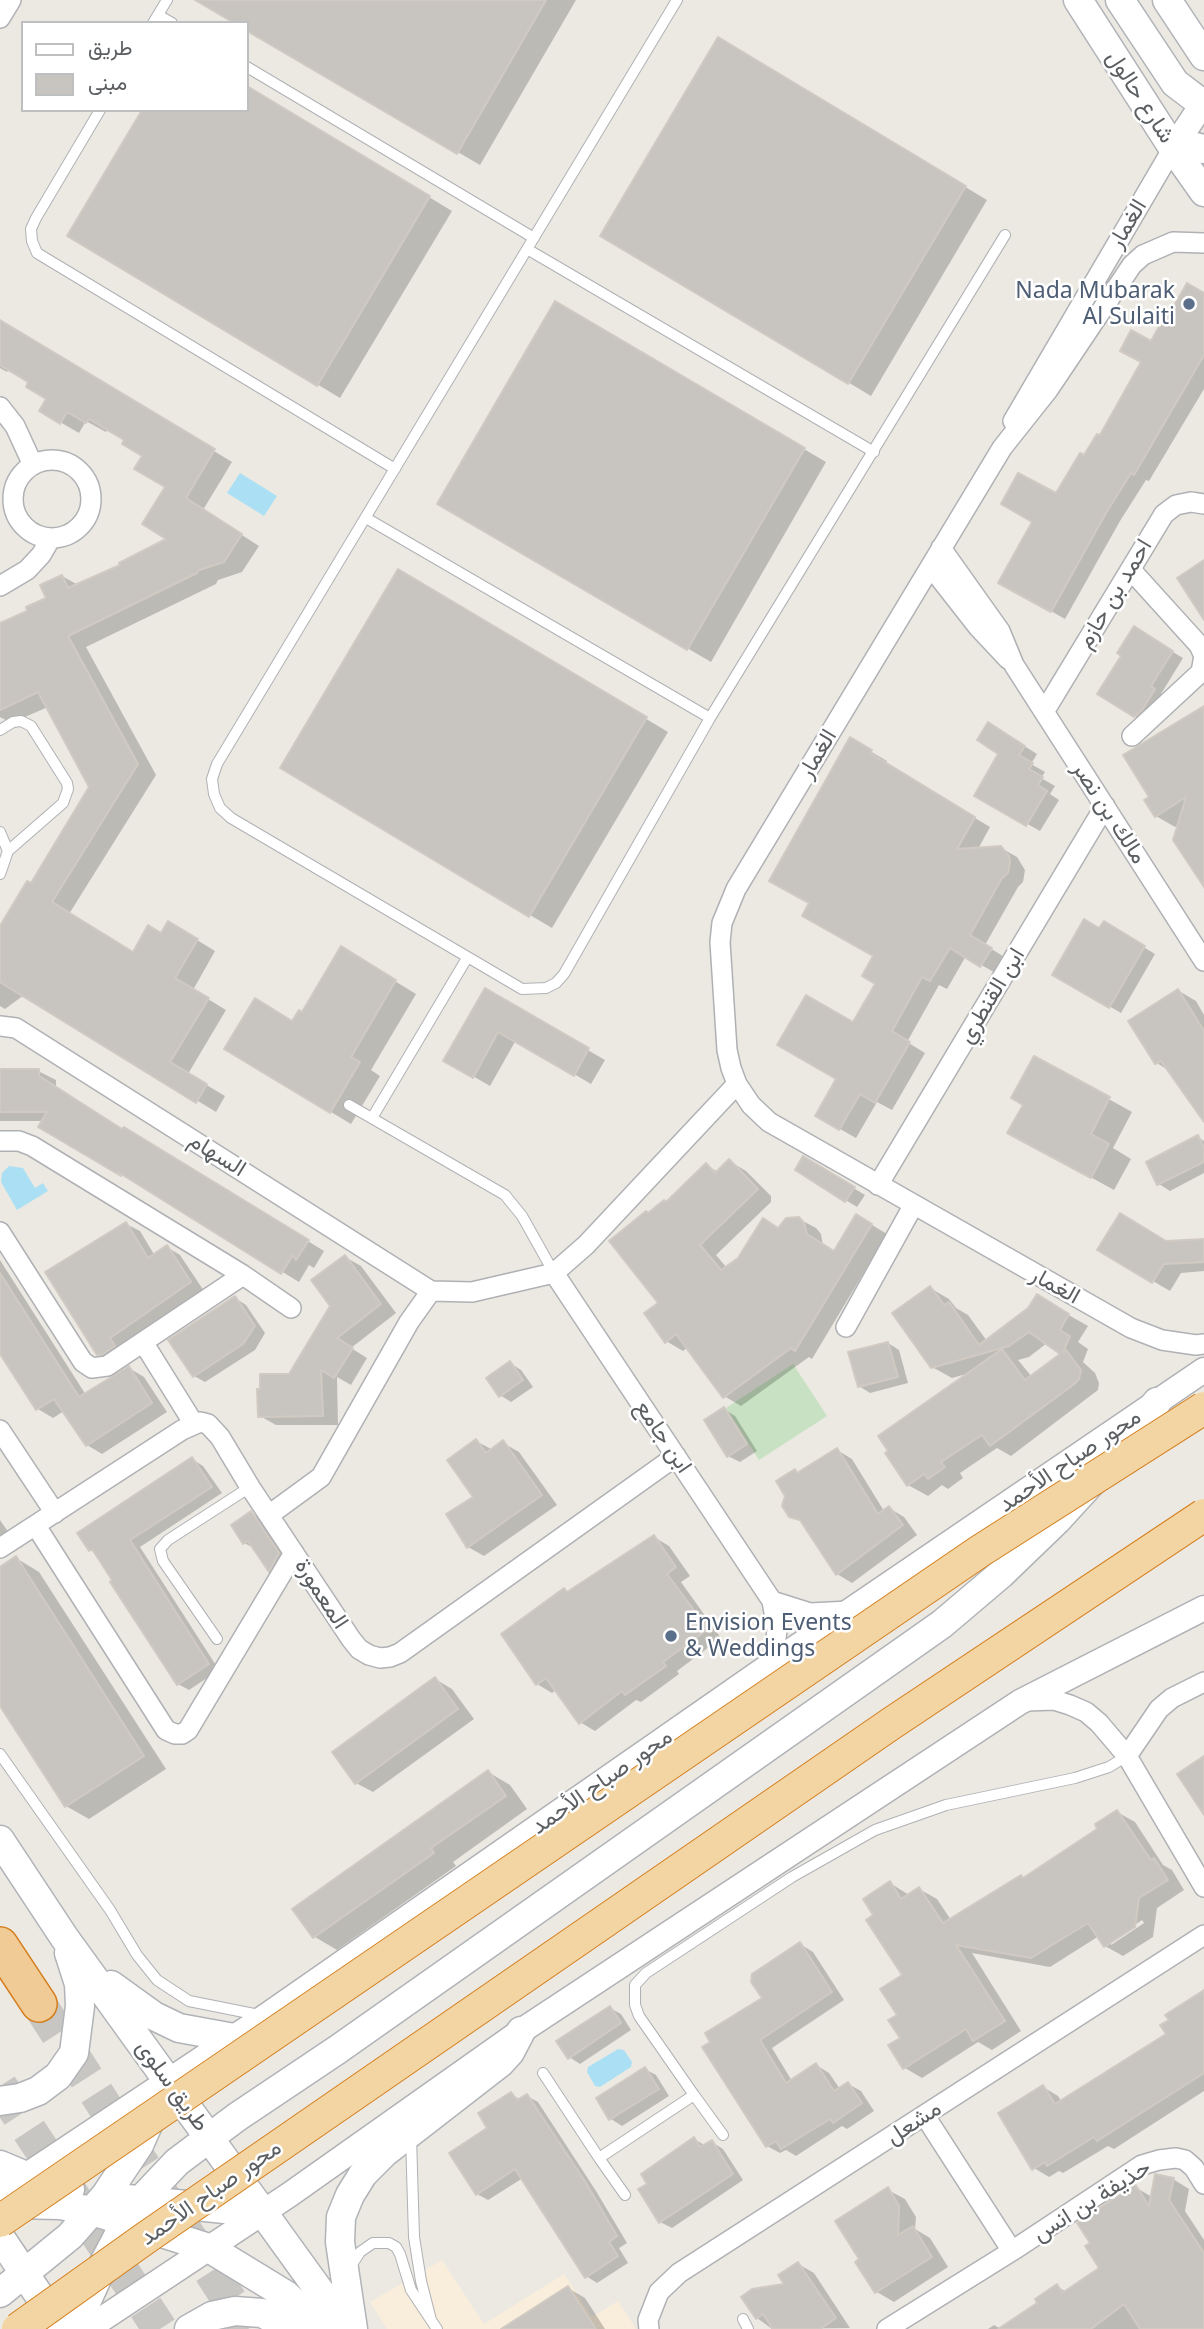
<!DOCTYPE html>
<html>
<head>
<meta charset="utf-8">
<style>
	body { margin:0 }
	#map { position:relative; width:1204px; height:2329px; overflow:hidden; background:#ece9e3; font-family:"Noto Sans",Vazirmatn,sans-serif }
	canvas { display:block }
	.legend { position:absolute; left:21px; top:21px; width:228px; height:91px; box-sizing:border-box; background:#fff; border:2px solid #bdbfc0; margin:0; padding:9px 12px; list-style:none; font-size:21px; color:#5b5f62 }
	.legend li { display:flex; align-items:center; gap:14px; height:35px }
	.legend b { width:35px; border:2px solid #bdbfc0 }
</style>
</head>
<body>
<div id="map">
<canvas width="1204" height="2329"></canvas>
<ul class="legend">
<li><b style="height:9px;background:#fff"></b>طريق</li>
<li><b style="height:19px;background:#c8c4c0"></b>مبنى</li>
</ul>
</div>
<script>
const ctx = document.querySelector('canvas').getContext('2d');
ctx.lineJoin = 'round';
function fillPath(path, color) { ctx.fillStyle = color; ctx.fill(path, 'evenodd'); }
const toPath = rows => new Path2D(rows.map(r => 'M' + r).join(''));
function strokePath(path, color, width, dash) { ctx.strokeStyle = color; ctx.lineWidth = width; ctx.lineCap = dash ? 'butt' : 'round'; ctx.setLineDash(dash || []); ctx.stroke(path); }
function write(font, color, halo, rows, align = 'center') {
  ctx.font = font + ' "Noto Sans",Vazirmatn,sans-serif'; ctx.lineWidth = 5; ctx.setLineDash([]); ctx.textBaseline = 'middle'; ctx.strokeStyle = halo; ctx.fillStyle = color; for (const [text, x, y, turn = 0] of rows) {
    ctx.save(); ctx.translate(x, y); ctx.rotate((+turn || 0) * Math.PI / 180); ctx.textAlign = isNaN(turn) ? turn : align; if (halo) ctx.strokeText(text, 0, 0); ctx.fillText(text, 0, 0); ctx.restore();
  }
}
fillPath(toPath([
	[442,2260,484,2324,564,2274,592,2317,618,2301,636,2329,387,2329,370,2302]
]), '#f9eedb');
fillPath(toPath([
	[793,1364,827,1416,759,1460,726,1408]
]), '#c7e1c2');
fillPath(toPath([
	[240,473,277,496,264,516,227,493],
	[9,1166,23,1168,35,1188,43,1183,48,1191,17,1210,1,1182,2,1173],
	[618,2049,624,2050,632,2062,631,2067,600,2087,595,2086,587,2072,588,2067]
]), '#abe0f4');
fillPath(toPath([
	[211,0,576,0,480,165,247,29,247,23],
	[741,52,987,200,871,396,602,235],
	[247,87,452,211,340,398,70,235,247,110],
	[1204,295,1204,389,1149,481,1146,480,1120,521,1065,619,1000,582,1057,496,1100,438,1152,343,1164,327],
	[556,304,826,462,711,662,440,503],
	[0,321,232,462,203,510,259,546,242,572,218,580,216,584,86,647,156,775,69,914,134,954,162,935,169,923,215,951,193,990,226,1010,188,1074,225,1096,216,1112,24,995,5,1009,0,1006,0,929,32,885,91,787,48,707,11,723,0,717,0,625,30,612,48,599,62,576,78,585,123,566,170,539,167,486,144,456,127,439,108,428,106,432,86,421,79,433,41,411,48,399,30,382,9,368,7,372,0,368],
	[399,571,668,732,552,928,283,768],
	[1134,629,1183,658,1161,694,1165,696,1146,722,1135,716,1123,655],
	[1204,707,1204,889,1180,823,1175,827,1156,816,1151,798],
	[1002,732,1037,754,1031,764,1045,772,1041,778,1055,786,1050,794,1059,800,1040,831,976,795,1001,753],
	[851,740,887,761,885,764,990,827,978,849,1001,848,1017,857,1025,870,1023,882,1018,887,985,945,1006,958,997,974,966,956,947,989,939,985,907,1042,925,1053,892,1110,877,1102,856,1138,817,1116,839,1079,853,1024,878,983,875,956,811,903],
	[1104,923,1155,954,1121,1013,1054,974,1100,931],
	[362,961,416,994,371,1070,380,1076,351,1124,226,1049,293,1023],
	[485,991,605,1060,591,1084,516,1040,490,1086,445,1060],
	[1179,991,1196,1001,1204,1015,1204,1113,1171,1072,1157,1063],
	[1035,1058,1132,1112,1113,1148,1131,1159,1114,1190,1032,1145,1025,1104],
	[0,1071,38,1071,56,1080,56,1088,123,1131,141,1139,324,1251,314,1268,309,1265,299,1282,99,1160,44,1121,0,1121],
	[1198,1137,1204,1141,1204,1173,1170,1191,1159,1184],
	[804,1158,865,1195,857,1207,797,1170],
	[729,1161,746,1171,771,1196,771,1202,716,1255,727,1268,779,1229,799,1219,816,1228,821,1234,823,1246,835,1253,857,1216,887,1234,812,1359,809,1357,741,1406,724,1396,688,1347,683,1351,666,1341,649,1214,666,1203,706,1165,718,1172],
	[126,1224,140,1231,155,1256,167,1247,180,1255,204,1291,112,1362,98,1354],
	[1204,1241,1204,1271,1181,1273,1170,1291,1100,1250],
	[345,1257,361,1266,396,1313,351,1348,367,1358,351,1385,337,1377,338,1425,276,1425,260,1416,290,1375,332,1305],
	[0,1260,86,1395,129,1368,144,1377,167,1412,102,1454,87,1445,64,1411,53,1418,38,1409,0,1350],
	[930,1288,949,1299,956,1308,968,1315,987,1341,1029,1310,1037,1297,1088,1326,1078,1342,1088,1349,1083,1362,1095,1373,1099,1383,1098,1390,1011,1456,997,1448,960,1473,963,1478,948,1489,942,1485,928,1496,908,1485,970,1373,952,1378,932,1367],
	[1047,1343,1063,1354,1032,1377,1018,1360,1029,1357],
	[235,1298,246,1305,265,1333,255,1350,205,1382,194,1376],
	[888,1343,899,1350,908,1383,870,1393,859,1386],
	[510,1363,521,1370,533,1387,511,1402,500,1395],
	[724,1409,735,1416,757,1451,740,1462,728,1456],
	[476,1441,493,1450,503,1443,519,1452,557,1505,484,1556,468,1547,476,1498],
	[837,1450,852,1459,884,1511,889,1508,904,1517,917,1535,852,1583,837,1574,805,1524,791,1516,795,1471,799,1474],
	[192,1459,203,1466,222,1493,140,1547,219,1670,189,1690,178,1684,97,1554,90,1550],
	[251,1513,263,1520,290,1561,280,1576,270,1570,256,1549,244,1543],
	[0,1520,11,1536,0,1543],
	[654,1537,669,1546,690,1576,681,1582,721,1638,677,1671,679,1674,641,1702,636,1700,595,1731,580,1722,557,1689,552,1693,537,1684,504,1634,564,1590,570,1593],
	[16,1558,39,1572,166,1769,89,1819,66,1806,0,1703,0,1569],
	[435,1679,452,1689,474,1719,373,1792,356,1783],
	[488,1772,510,1785,527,1809,453,1862,456,1866,337,1950,315,1937,295,1909],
	[1117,1812,1135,1822,1163,1865,1172,1870,1184,1890,1157,1908,1153,1937,1123,1956,1105,1946,1099,1936,1050,1967,972,1953,1021,2031,992,2050,978,2042,922,2078,905,2068,899,2016,904,1976,875,1916,890,1883,909,1895,919,1889,937,1899,951,1920,1021,1877,1025,1879,1100,1829],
	[1142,1920,1144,1923,1111,1945,1111,1941],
	[800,1944,813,1952,844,2000,772,2048,792,2081,816,2065,829,2073,840,2089,848,2084,861,2091,874,2111,847,2129,842,2126,796,2156,786,2150,780,2153,767,2146,705,2047,764,1999],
	[1204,1997,1204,2091,1114,2149,1108,2146,1063,2173,1059,2171,1049,2177,1034,2168,1043,2087,1058,2096,1062,2102,1168,2034],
	[610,2008,621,2014,631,2030,580,2064,569,2057],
	[645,2069,656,2075,669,2096,622,2126,611,2119,598,2099],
	[511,2094,521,2100,527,2096,538,2102,596,2191,627,2243,619,2248,628,2263,597,2283,586,2276,523,2178,488,2200,477,2194,490,2128],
	[694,2139,706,2146,712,2142,723,2149,743,2180,672,2228,660,2222,649,2184],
	[1173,2179,1189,2189,1185,2211,1204,2240,1204,2329,988,2329,994,2325,1001,2329,1039,2303,1057,2286,1066,2292,1101,2269,1135,2187,1152,2197],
	[888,2190,905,2199,916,2217,915,2229,930,2238,948,2267,894,2302,877,2292,858,2262,861,2260],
	[798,2264,814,2273,850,2328,772,2329,757,2318,787,2286],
	[568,2288,585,2298,605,2329,504,2329]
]), '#0003');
const building = toPath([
	[195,0,546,0,457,154,247,31,247,23,234,23,195,0],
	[718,37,966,186,848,384,600,236,718,37],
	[247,86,430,196,317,386,67,236,142,110,247,110,247,86],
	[1187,283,1204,293,1204,355,1134,475,1131,473,1106,513,1051,612,998,583,1032,522,1001,504,1018,473,1056,493,1080,453,1084,455,1097,434,1100,435,1141,362,1120,351,1131,330,1151,341,1161,323,1163,325,1187,283],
	[555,301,805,448,687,650,437,504,555,301],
	[0,320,215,449,186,498,242,534,224,562,199,570,197,573,68,636,138,764,52,902,133,952,148,925,161,933,168,921,198,939,175,978,209,998,170,1062,207,1084,196,1103,0,982,0,926,27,881,31,883,89,787,38,692,0,710,0,623,27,611,26,607,46,598,40,585,62,575,68,588,120,565,119,563,166,539,142,524,165,487,134,469,142,456,122,444,124,440,89,419,86,423,67,412,60,424,39,411,46,399,26,387,28,382,0,365,0,320],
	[1204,560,1204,620,1177,578,1204,560],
	[398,569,647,717,529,917,280,768,398,569],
	[1134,626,1173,651,1151,686,1155,689,1142,710,1134,717,1097,694,1121,656,1117,653,1134,626],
	[1204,706,1204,887,1173,840,1186,797,1155,817,1144,800,1149,797,1123,755,1204,706],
	[988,722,1025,746,1019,755,1033,763,1029,769,1043,777,1038,785,1047,791,1026,826,974,796,998,754,977,740,988,722],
	[850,737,872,750,870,753,975,817,957,849,1001,846,1009,856,1010,862,1008,873,1002,878,970,935,992,948,980,967,950,948,930,981,922,977,892,1031,910,1042,875,1103,860,1094,839,1130,815,1116,836,1079,777,1045,806,995,853,1022,875,984,862,976,873,956,802,916,809,903,769,881,850,737],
	[1084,919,1099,928,1104,921,1145,946,1109,1008,1052,975,1084,919],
	[341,946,396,980,351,1057,360,1062,330,1113,224,1049,255,998,292,1021,299,1010,302,1012,341,946],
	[485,988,589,1048,574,1076,498,1032,473,1078,443,1061,485,988],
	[1178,989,1204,1031,1204,1122,1161,1061,1155,1064,1128,1021,1178,989],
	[1034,1056,1110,1097,1091,1134,1109,1144,1091,1178,1007,1133,1023,1105,1011,1098,1034,1056],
	[0,1069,39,1069,39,1076,122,1129,124,1127,309,1240,296,1260,293,1255,281,1274,118,1172,121,1176,38,1127,47,1112,0,1112,0,1069],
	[1198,1135,1204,1148,1204,1162,1157,1185,1146,1162,1198,1135],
	[803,1156,855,1187,845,1202,795,1170,803,1156],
	[729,1159,758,1189,700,1245,721,1270,738,1258,763,1218,778,1228,786,1218,799,1217,804,1223,807,1234,834,1251,856,1214,872,1224,795,1351,791,1348,723,1398,676,1334,665,1343,644,1313,658,1303,609,1241,646,1211,648,1213,664,1200,666,1202,706,1163,715,1173,729,1159],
	[1120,1213,1166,1241,1204,1239,1204,1262,1164,1264,1152,1283,1097,1250,1120,1213],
	[126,1222,148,1258,167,1245,191,1282,110,1338,115,1346,103,1354,97,1355,45,1272,126,1222],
	[345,1255,381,1304,337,1338,353,1348,334,1378,321,1370,323,1416,258,1417,257,1389,260,1389,260,1374,289,1374,330,1306,311,1280,345,1255],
	[0,1273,79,1397,129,1366,152,1403,86,1446,54,1399,36,1410,0,1354,0,1273],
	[930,1286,944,1305,949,1302,979,1345,1028,1308,1037,1294,1069,1314,1060,1330,1070,1336,1063,1352,1066,1350,1081,1370,1079,1379,1073,1385,990,1446,982,1435,941,1462,945,1467,928,1479,924,1474,907,1486,885,1453,888,1451,878,1436,1002,1349,1025,1380,1060,1354,1029,1332,1009,1346,931,1368,892,1313,930,1286],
	[235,1296,255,1326,243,1344,193,1377,168,1340,235,1296],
	[888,1342,898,1377,858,1387,848,1352,888,1342],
	[510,1361,523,1380,499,1397,486,1378,510,1361],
	[724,1407,747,1444,727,1457,704,1420,724,1407],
	[476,1439,486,1453,503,1440,542,1495,467,1548,446,1514,473,1497,447,1460,476,1439],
	[837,1448,878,1514,889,1506,903,1525,836,1575,800,1520,789,1517,782,1506,785,1496,776,1481,795,1469,797,1473,837,1448],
	[192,1457,212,1487,130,1540,209,1664,177,1685,110,1582,112,1580,92,1549,89,1551,77,1533,192,1457],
	[251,1511,279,1553,269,1572,248,1541,243,1544,231,1525,251,1511],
	[654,1535,676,1567,667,1574,708,1629,663,1662,666,1666,625,1695,622,1691,579,1724,546,1678,536,1685,501,1634,564,1588,567,1592,654,1535],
	[16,1556,144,1756,65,1807,0,1706,0,1567,16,1556],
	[435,1677,458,1709,355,1784,332,1752,435,1677],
	[1204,1756,1204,1815,1177,1774,1204,1756],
	[488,1770,506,1796,431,1848,434,1853,313,1938,292,1909,488,1770],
	[1117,1810,1151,1860,1154,1858,1168,1880,1139,1898,1135,1927,1104,1947,1088,1923,1031,1958,956,1945,1005,2021,973,2041,966,2029,903,2069,888,2045,900,2038,888,2020,897,2015,880,1989,902,1975,866,1920,873,1915,863,1899,890,1881,901,1899,919,1887,943,1923,1021,1875,1023,1878,1097,1829,1095,1824,1117,1810],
	[800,1942,832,1992,760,2040,786,2083,816,2063,834,2091,848,2082,862,2103,833,2123,830,2119,781,2149,776,2141,766,2147,702,2047,710,2042,705,2033,762,1998,751,1982,752,1974,800,1942],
	[1204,1990,1204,2073,1097,2141,1094,2137,1047,2166,1045,2162,1032,2170,998,2113,1043,2085,1055,2104,1166,2034,1160,2025,1169,2020,1165,2015,1204,1990],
	[610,2006,621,2023,568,2059,556,2041,610,2006],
	[645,2067,659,2089,609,2120,596,2098,645,2067],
	[511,2092,517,2100,527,2094,586,2183,617,2236,609,2242,618,2256,585,2278,515,2169,476,2195,449,2153,487,2128,478,2113,511,2092],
	[694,2137,700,2147,712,2140,733,2174,659,2223,638,2189,647,2184,641,2174,694,2137],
	[1155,2174,1174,2178,1169,2200,1204,2253,1204,2329,1140,2329,1124,2304,1091,2329,998,2329,1037,2303,1035,2299,1057,2284,1062,2293,1099,2268,1085,2246,1090,2243,1077,2223,1135,2184,1149,2206,1155,2174],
	[888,2187,899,2206,898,2235,913,2226,932,2257,875,2293,855,2262,859,2259,835,2221,888,2187],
	[798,2262,836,2318,820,2329,773,2329,763,2314,756,2319,741,2297,752,2289,784,2284,778,2275,798,2262],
	[568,2286,596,2329,501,2329,568,2286]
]);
fillPath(building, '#c8c4c0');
strokePath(building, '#d0cac2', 2);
strokePath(toPath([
	[39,2004,248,2329],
	[0,2086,160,2329]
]), '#c8c6c3', 35, [35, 18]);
const service = toPath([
	[677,0,217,764,212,779,214,794,220,808,231,818,522,989,546,988,556,983,564,974,710,718,1005,235],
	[158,15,172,23],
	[153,23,167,0],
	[247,67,534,238],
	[100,110,36,218,31,229,32,241,37,253,395,469],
	[527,249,874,452],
	[366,518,710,718],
	[0,730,13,722,21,721,31,726,67,783,68,789,63,803,8,851],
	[0,832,8,851,0,874],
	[349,1105,505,1195,522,1216,554,1273],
	[372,1118,467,958],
	[217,1639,163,1561,160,1549,168,1540,250,1487],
	[0,1754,110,1910,137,1955,157,1980,189,2001,259,2015],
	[543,2073,599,2158,694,2095,639,2016,635,2005,635,1985,646,1973,792,1877,875,1830,946,1805,1075,1778,1109,1767,1127,1756],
	[694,2095,723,2135],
	[411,2137,414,2237,421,2281,431,2320],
	[599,2158,625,2195],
	[351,2266,360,2252,373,2243,389,2243,396,2247,400,2254,411,2290,437,2329],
	[743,2319,748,2329]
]);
const minor = toPath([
	[0,18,11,0],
	[1204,243,1173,242,1143,255,1132,265,1048,390,1002,448,736,889,722,923,720,942,727,1050,731,1068,737,1084,751,1105,769,1122,1131,1328,1162,1340,1196,1345,1204,1344],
	[0,407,15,426,33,465],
	[1013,421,1173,148],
	'13 499a39 39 0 1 1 78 0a39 39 0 1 1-78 0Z',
	[941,548,1000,631,1014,665,1204,961],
	[931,567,978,627,1008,659],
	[1131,570,1199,645,1204,656,1201,672,1132,736],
	[0,586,27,570,41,555,51,538],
	[1044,712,1164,514,1176,505,1191,502,1204,504],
	[0,1026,16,1028,431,1291],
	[0,1141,19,1141,32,1146,243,1275,291,1308],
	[878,1185,1105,806],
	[0,1232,83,1362,92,1368,107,1366,243,1275],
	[554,1273,772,1601,777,1630,773,1663],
	[846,1327,913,1206],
	[143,1342,194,1424],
	[0,1430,55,1513],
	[269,1515,321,1477,409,1322,431,1291,472,1292,554,1273,586,1245,737,1084],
	[36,1526,166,1730,175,1734,182,1734,188,1730,294,1553],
	[0,1548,182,1430,200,1422,208,1424,220,1437,250,1487,351,1639,359,1649,369,1655,380,1658,390,1657,400,1653,676,1456],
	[772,1601,810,1613,850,1611],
	[1026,1701,1054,1700,1070,1705,1086,1712,1099,1723,1127,1756,1204,1887],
	[1127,1756,1159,1709,1172,1698,1204,1682],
	[925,2116,1012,2251],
	[649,2329,648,2320,659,2292,679,2273,1204,1935],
	[887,2329,1012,2251,1142,2165,1159,2160,1176,2158,1185,2160,1194,2168,1204,2184]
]);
const tertiary = toPath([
	[1173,148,1204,102],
	[0,2193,266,2016,773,1663,1204,1370],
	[87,2329,289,2195,521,2031,1020,1702,1204,1608]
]);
const secondary = toPath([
	[1078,0,1173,148,1204,192],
	[1120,0,1175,83,1204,105],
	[1167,0,1204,56],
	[1173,148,1186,145,1204,149],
	[0,1840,64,1937,347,2329],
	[111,1985,154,2016,179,2028,234,2038],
	[0,2101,20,2098,38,2091,58,2076,74,2053,80,2006,79,1984,69,1953],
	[0,2165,26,2176,70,2189],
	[127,2199,264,2213],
	[13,2204,60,2205,92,2211,209,2248,286,2295,322,2329],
	[0,2237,59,2325],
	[0,2293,70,2236,105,2196,139,2145,154,2111],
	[74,2329,104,2263,126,2221,140,2201,177,2162,237,2117,337,2050,942,1624,1001,1574,1057,1520,1109,1463,1157,1402],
	[189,2329,212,2316,235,2311,262,2313,292,2329],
	[353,2329,340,2242,341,2217,350,2195,363,2174,384,2153,500,2063,510,2052,521,2031]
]);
const motorway = toPath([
	[0,1945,39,2004]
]);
strokePath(service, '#afb1b4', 12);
strokePath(minor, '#afb1b4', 22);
strokePath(tertiary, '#afb1b4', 27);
strokePath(secondary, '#b0b3b7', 31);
strokePath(motorway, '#d47d1b', 38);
strokePath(service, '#fff', 10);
strokePath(minor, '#fff', 19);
strokePath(tertiary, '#fff', 24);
strokePath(secondary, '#fff', 28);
strokePath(motorway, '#f0cb96', 35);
const trunkBridge = toPath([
	[0,2221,980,1551,1204,1408],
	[18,2329,147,2237,892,1723,1204,1515]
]);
strokePath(trunkBridge, '#d47d1b', 34, []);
strokePath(trunkBridge, '#f2d5a2', 32);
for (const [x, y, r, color] of [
	[1189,304,7,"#5c6f8a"],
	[671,1636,7,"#5c6f8a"]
]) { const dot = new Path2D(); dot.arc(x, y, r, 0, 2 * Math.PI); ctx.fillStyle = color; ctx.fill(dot); strokePath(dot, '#fff', 2.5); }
write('23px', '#5b5f62', '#fff', [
	["شارع حالول",1140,97,57],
	["الغمار",1128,224,-59],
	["احمد بن حازم",1115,594,-59],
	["الغمار",818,754,-59],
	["مالك بن نصر",1109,813,57],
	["ابن القنطري",992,996,-59],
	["السهام",217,1155,32],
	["الغمار",1055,1286,29],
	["ابن جامع",663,1437,56],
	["محور صباح الأحمد",1070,1461,-34],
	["المعمورة",321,1594,57],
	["محور صباح الأحمد",602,1782,-35],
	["طريق سلوى",172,2086,54],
	["مشعل",914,2123,-33],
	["محور صباح الأحمد",211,2193,-35],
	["حذيفة بن انس",1092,2201,-32]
]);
write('23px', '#4e5e75', '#fff', [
	["Nada Mubarak",1175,291],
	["Al Sulaiti",1175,317],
	["Envision Events",685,1623,"left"],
	["& Weddings",685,1649,"left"]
], 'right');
</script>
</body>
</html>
